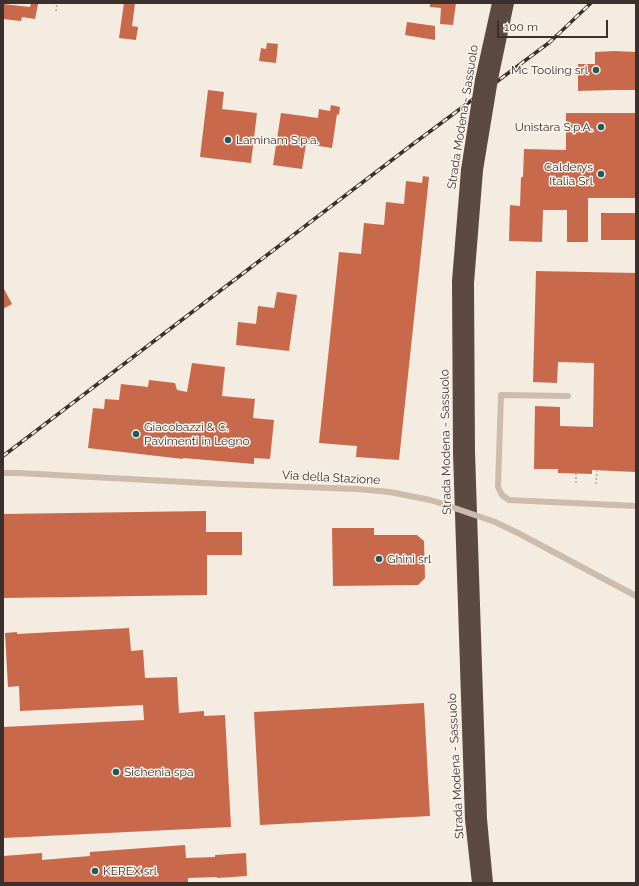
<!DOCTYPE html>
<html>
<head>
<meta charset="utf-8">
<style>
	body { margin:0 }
	#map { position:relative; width:639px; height:886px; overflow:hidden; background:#f4ebe1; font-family:Raleway,sans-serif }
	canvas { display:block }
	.frame { position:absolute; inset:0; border:4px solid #3b302b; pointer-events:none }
	.scale { position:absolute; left:497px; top:20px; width:111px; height:18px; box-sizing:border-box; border:2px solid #3b302b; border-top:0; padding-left:5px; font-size:12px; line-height:14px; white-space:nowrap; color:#3b302b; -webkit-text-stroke:3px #fbf5ee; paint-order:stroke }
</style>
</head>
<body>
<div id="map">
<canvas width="639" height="886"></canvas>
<div class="frame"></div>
<div class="scale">100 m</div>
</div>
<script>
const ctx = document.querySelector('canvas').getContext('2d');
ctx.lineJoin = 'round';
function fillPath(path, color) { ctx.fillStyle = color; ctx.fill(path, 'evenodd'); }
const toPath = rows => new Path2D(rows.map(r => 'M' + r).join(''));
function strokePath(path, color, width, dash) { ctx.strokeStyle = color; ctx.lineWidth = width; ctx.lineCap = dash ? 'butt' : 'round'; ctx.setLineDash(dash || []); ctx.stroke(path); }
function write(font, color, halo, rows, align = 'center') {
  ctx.font = font + ' Raleway,sans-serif'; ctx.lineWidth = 3; ctx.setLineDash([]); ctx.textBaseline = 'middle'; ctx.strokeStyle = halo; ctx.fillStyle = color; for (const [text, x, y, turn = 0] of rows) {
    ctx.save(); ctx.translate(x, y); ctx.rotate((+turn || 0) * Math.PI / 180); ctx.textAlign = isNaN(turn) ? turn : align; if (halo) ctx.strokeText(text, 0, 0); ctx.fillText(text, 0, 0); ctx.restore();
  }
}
fillPath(toPath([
	[31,3,38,4,35,19,22,17,21,21,3,19,3,4,30,7],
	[124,3,135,3,132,26,138,27,136,40,119,38],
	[430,3,456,3,453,25,440,24,441,8,430,7],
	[407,22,435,26,435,40,405,35],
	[267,43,278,44,276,63,259,61,261,48,266,49],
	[615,51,636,52,636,90,614,90,578,91,578,64,595,64,595,52],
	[208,90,224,92,222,109,257,113,251,163,200,157],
	[331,105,340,107,339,115,337,114,332,148,306,144,302,169,273,165,281,113,318,118,319,109,330,111],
	[566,113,636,113,636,198,588,198,588,242,567,242,567,210,543,210,542,242,509,241,510,205,520,206,521,177,523,177,524,149,566,150],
	[423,176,429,177,399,460,356,457,357,446,319,443,339,252,361,254,364,223,384,225,386,202,404,204,406,181,422,183],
	[601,213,636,213,636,240,601,240],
	[536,271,636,273,636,472,592,470,592,474,558,473,558,469,534,469,535,406,560,407,560,426,593,427,594,363,558,362,557,383,533,382],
	[3,287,12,304,3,309],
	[277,292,297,295,289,351,236,345,238,322,256,324,258,306,274,308],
	[192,363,225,367,222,396,255,399,253,418,274,420,270,459,254,458,254,464,183,458,183,459,88,448,93,408,104,409,105,399,119,400,121,384,148,387,149,380,175,383,177,390,187,392],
	[206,511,206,532,242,532,242,555,207,555,207,595,3,598,3,514],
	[332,528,374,528,374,535,417,535,424,541,425,578,418,585,333,586],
	[129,628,131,651,143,650,145,678,177,677,179,713,204,711,204,716,225,715,231,827,4,838,3,817,3,727,144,720,143,705,20,711,19,686,8,687,5,633,17,632,17,634],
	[424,703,430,816,260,825,254,712],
	[185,845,186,858,215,857,215,855,246,853,247,876,217,878,217,877,188,878,188,883,3,883,3,856,42,853,42,860,90,856,90,852]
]), '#c8694b');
strokePath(toPath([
	[56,11,57,3],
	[576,483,576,474],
	[596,484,597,471]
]), '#b9a596', 1.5, [2, 2]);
strokePath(toPath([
	[568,396,501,395,498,487,502,495,509,500,636,506],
	[3,473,18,473,222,484,357,489,390,492,430,500,440,503],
	[495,522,518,533,636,596]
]), '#cdbbac', 6);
strokePath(toPath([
	[467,170,458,281,459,453,471,819,478,883],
	[477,170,468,283,469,452,481,819,487,883]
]), '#5c4a42', 12);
const rail = toPath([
	[3,456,409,147,550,42,591,3]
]);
strokePath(rail, '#3b302b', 3.5);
strokePath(rail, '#fbf5ee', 2, [6]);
strokePath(toPath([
	[440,503,495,522]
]), '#cdbbac', 6);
strokePath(toPath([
	[467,170,481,80,498,3],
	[477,170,492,79,508,3]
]), '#5c4a42', 12);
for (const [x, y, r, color] of [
	[596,70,4,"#1f5a5e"],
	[601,127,4,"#1f5a5e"],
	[228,140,4,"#1f5a5e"],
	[601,174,4,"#1f5a5e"],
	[136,434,4,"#1f5a5e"],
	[379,559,4,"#1f5a5e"],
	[116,772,4,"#1f5a5e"],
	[95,871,4,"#1f5a5e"]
]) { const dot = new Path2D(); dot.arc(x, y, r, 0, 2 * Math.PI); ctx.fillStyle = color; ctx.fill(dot); strokePath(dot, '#fbf5ee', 1.5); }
write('12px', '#3b302b', '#fbf5ee', [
	["Mc Tooling srl",588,70,"right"],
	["Unistara S.p.A.",593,127,"right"],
	["Laminam S.p.a.",236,140],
	["Calderys",593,167,"right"],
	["Italia Srl",593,181,"right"],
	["Giacobazzi & C.",144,427],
	["Pavimenti in Legno",144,441],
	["Ghini srl",387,559],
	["Sichenia spa",124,772],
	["KEREX srl",103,871]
], 'left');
write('12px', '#3b302b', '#fbf5ee', [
	["Strada Modena - Sassuolo",463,117,-81],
	["Strada Modena - Sassuolo",446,442,-91],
	["Via della Stazione",331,478,3],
	["Strada Modena - Sassuolo",456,766,-93]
]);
</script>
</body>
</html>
